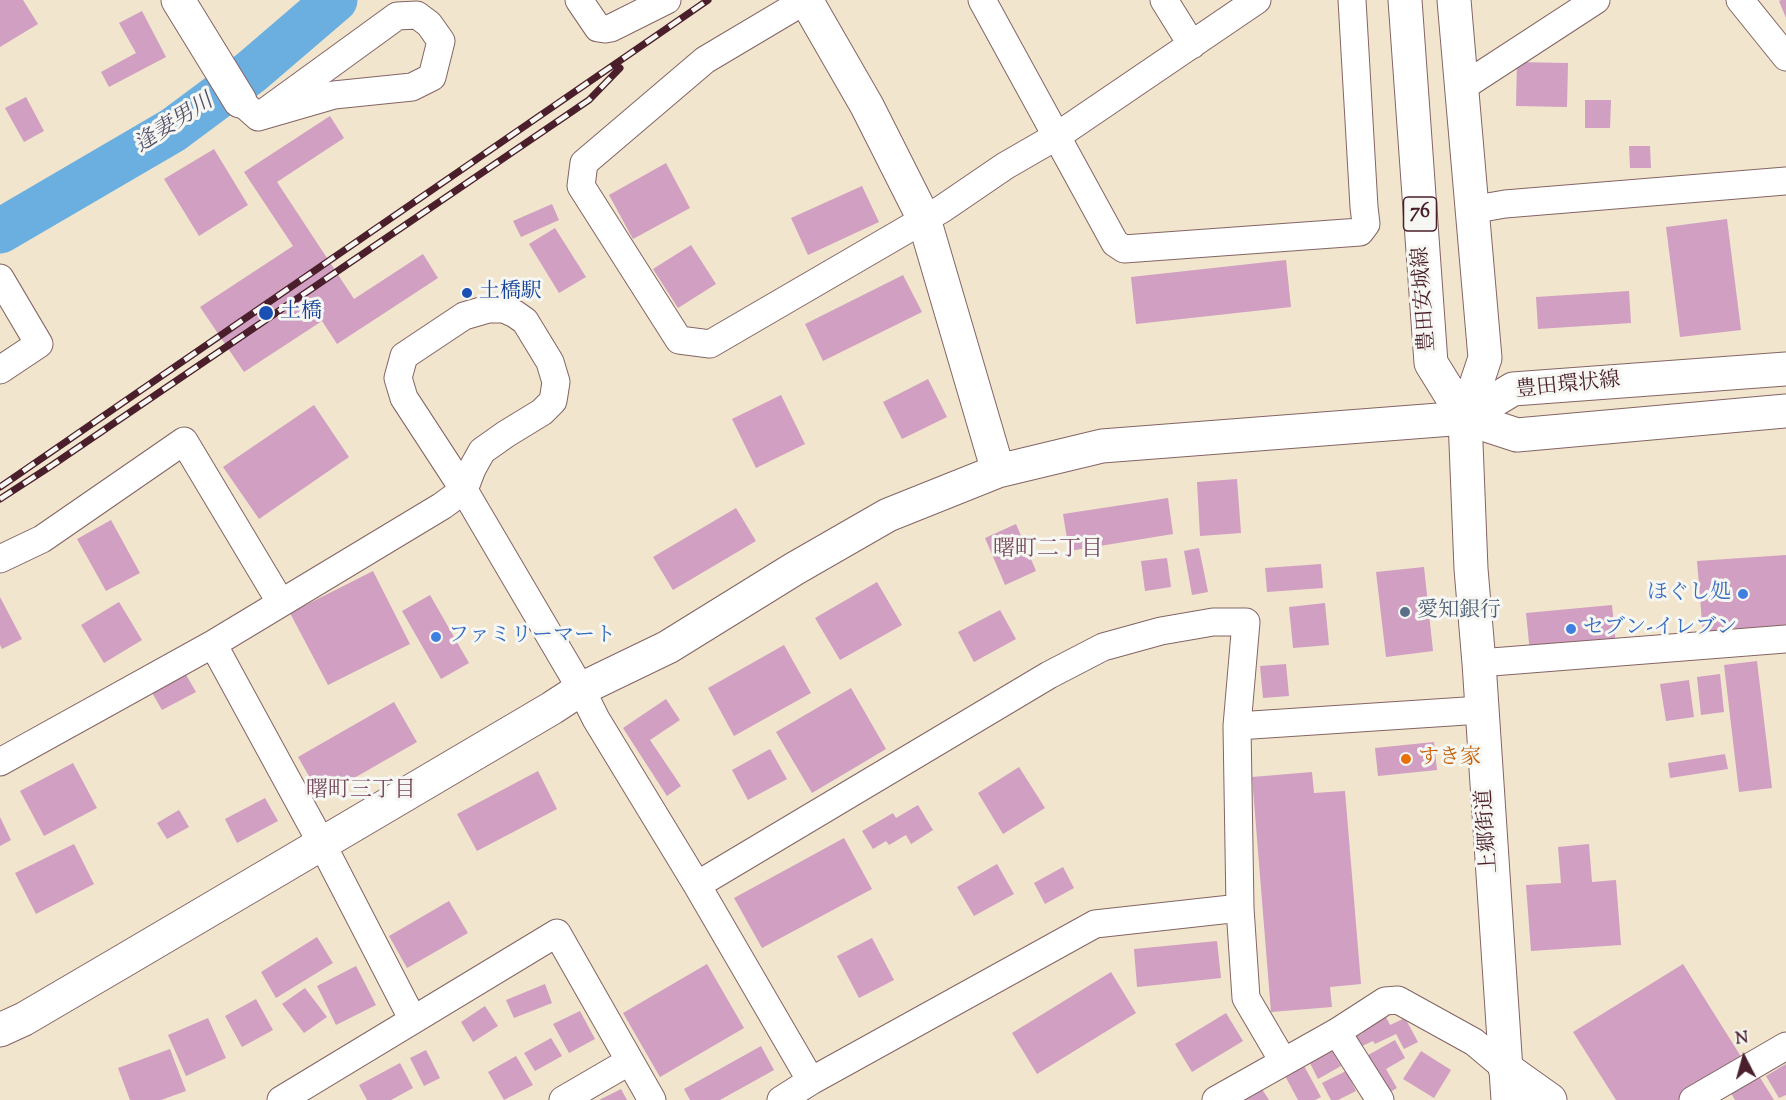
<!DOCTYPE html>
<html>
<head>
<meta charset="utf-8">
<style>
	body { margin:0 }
	#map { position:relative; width:1786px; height:1100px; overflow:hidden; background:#f1e5cd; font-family:"Sorts Mill Goudy",serif }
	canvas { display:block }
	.north { position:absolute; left:1714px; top:1028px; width:60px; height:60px; -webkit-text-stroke:4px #f6f6f2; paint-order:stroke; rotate:354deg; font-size:16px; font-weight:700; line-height:24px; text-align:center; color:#4a1f2b }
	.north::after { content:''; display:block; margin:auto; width:21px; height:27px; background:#4a1f2b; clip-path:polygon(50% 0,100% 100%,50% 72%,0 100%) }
</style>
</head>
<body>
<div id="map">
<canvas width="1786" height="1100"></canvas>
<div class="north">N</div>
</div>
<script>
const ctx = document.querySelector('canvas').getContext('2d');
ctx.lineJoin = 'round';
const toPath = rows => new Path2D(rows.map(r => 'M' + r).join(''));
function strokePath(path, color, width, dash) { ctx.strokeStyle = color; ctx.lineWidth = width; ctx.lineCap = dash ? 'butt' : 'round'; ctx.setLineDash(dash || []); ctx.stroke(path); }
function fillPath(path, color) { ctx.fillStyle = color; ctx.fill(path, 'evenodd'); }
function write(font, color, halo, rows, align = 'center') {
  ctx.font = font + ' "Sorts Mill Goudy","Noto Serif JP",serif'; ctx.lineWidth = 6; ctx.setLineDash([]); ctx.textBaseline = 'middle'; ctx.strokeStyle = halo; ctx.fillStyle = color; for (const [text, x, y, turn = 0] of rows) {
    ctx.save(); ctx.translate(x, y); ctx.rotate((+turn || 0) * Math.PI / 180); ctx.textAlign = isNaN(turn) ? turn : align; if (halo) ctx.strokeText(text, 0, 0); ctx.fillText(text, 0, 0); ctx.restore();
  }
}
strokePath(toPath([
	[0,231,173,130,251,72,335,0]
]), '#6aafe0', 45);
fillPath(toPath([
	[0,0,23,0,38,24,0,47],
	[1781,0,1786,0,1786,18,1779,1],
	[142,11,166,57,109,87,101,72,136,53,119,23],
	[1517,62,1568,63,1567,107,1516,106],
	[26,97,44,131,24,142,5,108],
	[1585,100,1611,100,1610,128,1585,128],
	[330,116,344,138,277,182,354,299,423,254,438,278,337,344,322,321,244,372,200,307,293,246,244,172],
	[1629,146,1650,146,1651,168,1630,168],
	[214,149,248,205,199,236,164,179],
	[666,163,690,208,633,239,609,195],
	[862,186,879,222,808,255,791,218],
	[552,204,559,220,521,237,513,221],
	[1727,219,1741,330,1680,337,1666,227],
	[555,228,586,277,559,293,529,244],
	[691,245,716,284,678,308,653,269],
	[1286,260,1291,307,1136,324,1131,277],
	[903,275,922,312,823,361,805,324],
	[1629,291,1631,323,1538,329,1536,297],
	[928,379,947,417,902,439,883,402],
	[781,395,805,444,756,468,732,419],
	[314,405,349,457,259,519,223,467],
	[1237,479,1241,533,1200,536,1197,482],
	[1168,498,1173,534,1069,551,1063,514],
	[736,508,756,541,673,590,653,557],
	[111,520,140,573,106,591,77,539],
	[1016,524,1036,571,1005,585,985,538],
	[1199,548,1208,592,1192,595,1184,551],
	[1786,555,1786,627,1703,634,1697,561],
	[1167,558,1171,587,1145,591,1141,561],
	[1321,564,1323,588,1267,592,1265,568],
	[1424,567,1433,651,1386,657,1376,572],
	[373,571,410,644,328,685,290,613],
	[877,582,902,625,840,660,815,618],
	[430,595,469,663,441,679,402,611],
	[0,597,22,639,2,649,0,645],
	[119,602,142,640,104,663,81,625],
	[1325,603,1329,645,1293,648,1289,607],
	[1612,605,1616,645,1530,653,1526,613],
	[1000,610,1016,639,974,662,958,632],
	[784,645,811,693,734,736,708,688],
	[1757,661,1772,788,1739,792,1724,665],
	[1286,664,1289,696,1263,698,1260,666],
	[185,673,196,692,162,710,151,691],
	[1720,674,1724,712,1701,715,1697,677],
	[1689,680,1694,717,1666,721,1660,684],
	[851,688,886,749,812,793,776,732],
	[666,699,680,720,650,740,681,786,667,796,623,728],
	[394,702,417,742,321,797,298,757],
	[1434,742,1437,770,1378,776,1375,748],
	[770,749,787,779,748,800,732,770],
	[1725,754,1728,769,1670,778,1668,763],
	[73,763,97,808,44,836,20,791],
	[1019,767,1045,808,1003,834,978,793],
	[538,771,557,809,477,851,457,814],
	[1312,772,1314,793,1345,791,1361,984,1330,987,1332,1007,1271,1012,1252,777],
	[265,798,278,821,237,843,225,819],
	[918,805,933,830,911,844,906,835,889,845,886,841,873,849,862,831,893,813,896,818],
	[179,810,189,827,167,839,157,823],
	[0,817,11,840,0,846],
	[844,838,872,889,762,948,734,898],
	[74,844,94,884,36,914,15,873],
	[1589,844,1592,882,1616,880,1621,945,1531,951,1526,885,1561,883,1558,847],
	[997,864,1014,894,974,916,957,887],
	[1063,867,1074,888,1045,904,1034,883],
	[449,901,468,933,407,968,389,936],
	[317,937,333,963,276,998,261,972],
	[872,938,894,980,859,998,837,956],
	[1217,941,1221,978,1137,987,1134,949],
	[707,964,744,1028,660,1077,623,1013],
	[1683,964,1745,1063,1684,1100,1616,1100,1573,1032],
	[356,966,376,1005,336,1025,317,986],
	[1111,972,1136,1013,1037,1074,1012,1033],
	[545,984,552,1003,514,1018,506,1000],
	[305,988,327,1017,304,1033,282,1004],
	[256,999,273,1030,242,1047,225,1016],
	[485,1006,498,1026,473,1042,461,1022],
	[580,1011,595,1039,569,1053,553,1024],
	[1226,1013,1243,1041,1192,1072,1175,1044],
	[1386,1017,1390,1025,1405,1018,1418,1042,1404,1049,1396,1034,1375,1044,1373,1041,1360,1047,1355,1037,1363,1033,1361,1029],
	[208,1018,226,1058,186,1076,168,1035],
	[551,1038,562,1056,535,1071,524,1053],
	[1395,1040,1405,1058,1386,1069,1397,1088,1383,1096,1361,1059],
	[761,1046,774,1070,720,1100,690,1100,684,1089],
	[170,1049,186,1091,161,1100,130,1100,118,1068],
	[1331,1049,1341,1066,1318,1079,1309,1061],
	[426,1050,440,1078,424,1086,410,1058],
	[1421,1051,1451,1070,1434,1098,1403,1079],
	[516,1056,533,1085,504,1100,488,1072],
	[400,1063,413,1088,391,1100,367,1100,359,1085],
	[1303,1064,1321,1097,1315,1100,1298,1100,1284,1074],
	[1786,1064,1786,1095,1779,1098,1766,1076],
	[1346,1071,1356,1091,1338,1100,1331,1100,1322,1083],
	[1759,1076,1774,1100,1735,1100,1731,1093],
	[621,1089,627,1100,599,1100],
	[1262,1089,1269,1100,1244,1100]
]), '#d09fc1');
const minor = toPath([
	[579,0,598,28,605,29,611,28,667,0],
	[806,0,705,60,584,163,581,186,679,340,710,344,942,209,1005,166,1057,136,1257,0],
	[982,0,1115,243,1124,249,1360,232,1366,224,1364,207,1352,0],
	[1164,0,1192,45],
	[1740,0,1786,57],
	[1461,88,1596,0],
	[240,101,258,117,397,16,417,15,429,24,441,41,432,77,412,87,334,95,258,117],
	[1471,210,1505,204,1786,181],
	[0,278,39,344,0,370],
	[0,559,42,539,184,441,281,603],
	[213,644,322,844,413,1020],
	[1479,663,1786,639],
	[1237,726,1481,710],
	[0,762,213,644,442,506,464,490,472,469,482,451,506,434,542,412,553,401,556,382,550,362,525,321,515,314,504,309,488,309,464,316,404,356,398,378,404,398,464,490,581,689,596,719,697,885,811,1081],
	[697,885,1049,675,1103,647,1161,631,1213,622,1246,622,1237,726,1240,908,1246,998,1283,1061],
	[1337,1032,1380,1100],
	[281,1100,557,933,652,1100],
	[563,1100,630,1061],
	[781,1100,811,1081,1095,924,1240,908],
	[1216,1100,1337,1032,1385,1001,1398,1000,1474,1042,1505,1068],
	[1693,1100,1786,1046]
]);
const tertiary = toPath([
	[178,0,240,101],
	[806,0,867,106,924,219,998,471],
	[0,1030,24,1019,123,961,552,708,581,689,668,647,794,569,888,515,998,471,1102,446,1465,418]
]);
const secondary = toPath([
	[1465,418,1513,389,1786,369],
	[1465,418,1517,435,1786,411],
	[1505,1068,1550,1100]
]);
const primary = toPath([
	[1405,0,1431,363,1465,418],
	[1454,0,1485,358,1465,418,1471,569,1479,663,1508,1100]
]);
strokePath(minor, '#846464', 29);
strokePath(tertiary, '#846464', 35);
strokePath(secondary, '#846464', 35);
strokePath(primary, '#846464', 35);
strokePath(minor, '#fff', 27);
strokePath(tertiary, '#fff', 33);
strokePath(secondary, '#fff', 33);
strokePath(primary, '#fff', 33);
const rail = toPath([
	[0,487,708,0],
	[0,499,51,466,589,100,620,68]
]);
strokePath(rail, '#4a1f2b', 7);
strokePath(rail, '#f6f6f2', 4.5, [14]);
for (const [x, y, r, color] of [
	[467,293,6,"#1a4fb4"],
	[266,313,8,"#1a4fb4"],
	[1743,594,6,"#3f7fe0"],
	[1405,612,6,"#5c6f8a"],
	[1571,629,6,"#3f7fe0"],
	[436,637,6,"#3f7fe0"],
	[1406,759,6,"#e8710a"]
]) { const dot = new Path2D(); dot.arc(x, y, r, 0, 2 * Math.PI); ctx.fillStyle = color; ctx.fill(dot); strokePath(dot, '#f6f6f2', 2); }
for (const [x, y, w] of [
	[1420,214,33]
]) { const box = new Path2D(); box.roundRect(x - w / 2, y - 17, w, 34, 4.5); ctx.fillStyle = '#f6f6f2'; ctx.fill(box); strokePath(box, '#4a1f2b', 1.5); }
write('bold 20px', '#4a1f2b', null, [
	["76",1420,214]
]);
write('21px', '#164399', '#f6f6f2', [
	["土橋駅",479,293],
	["土橋",280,313]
], 'left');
write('21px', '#4a1f2b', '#f6f6f2', [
	["豊田安城線",1426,299,-94],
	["豊田環状線",1568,387,-6],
	["上郷街道",1489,831,-94]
]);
write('21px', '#366cbe', '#f6f6f2', [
	["ほぐし処",1731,594,"right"],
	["セブン-イレブン",1583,629],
	["ファミリーマート",448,637]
], 'left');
write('21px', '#4e5e75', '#f6f6f2', [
	["愛知銀行",1417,612]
], 'left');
write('21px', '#c56008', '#f6f6f2', [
	["すき家",1418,759]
], 'left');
write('italic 22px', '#55516a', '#f6f6f2', [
	["逢妻男川",175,125,-33]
]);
write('22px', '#794c60', '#f6f6f2', [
	["曙町二丁目",1048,551],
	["曙町三丁目",361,792]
]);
</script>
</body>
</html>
